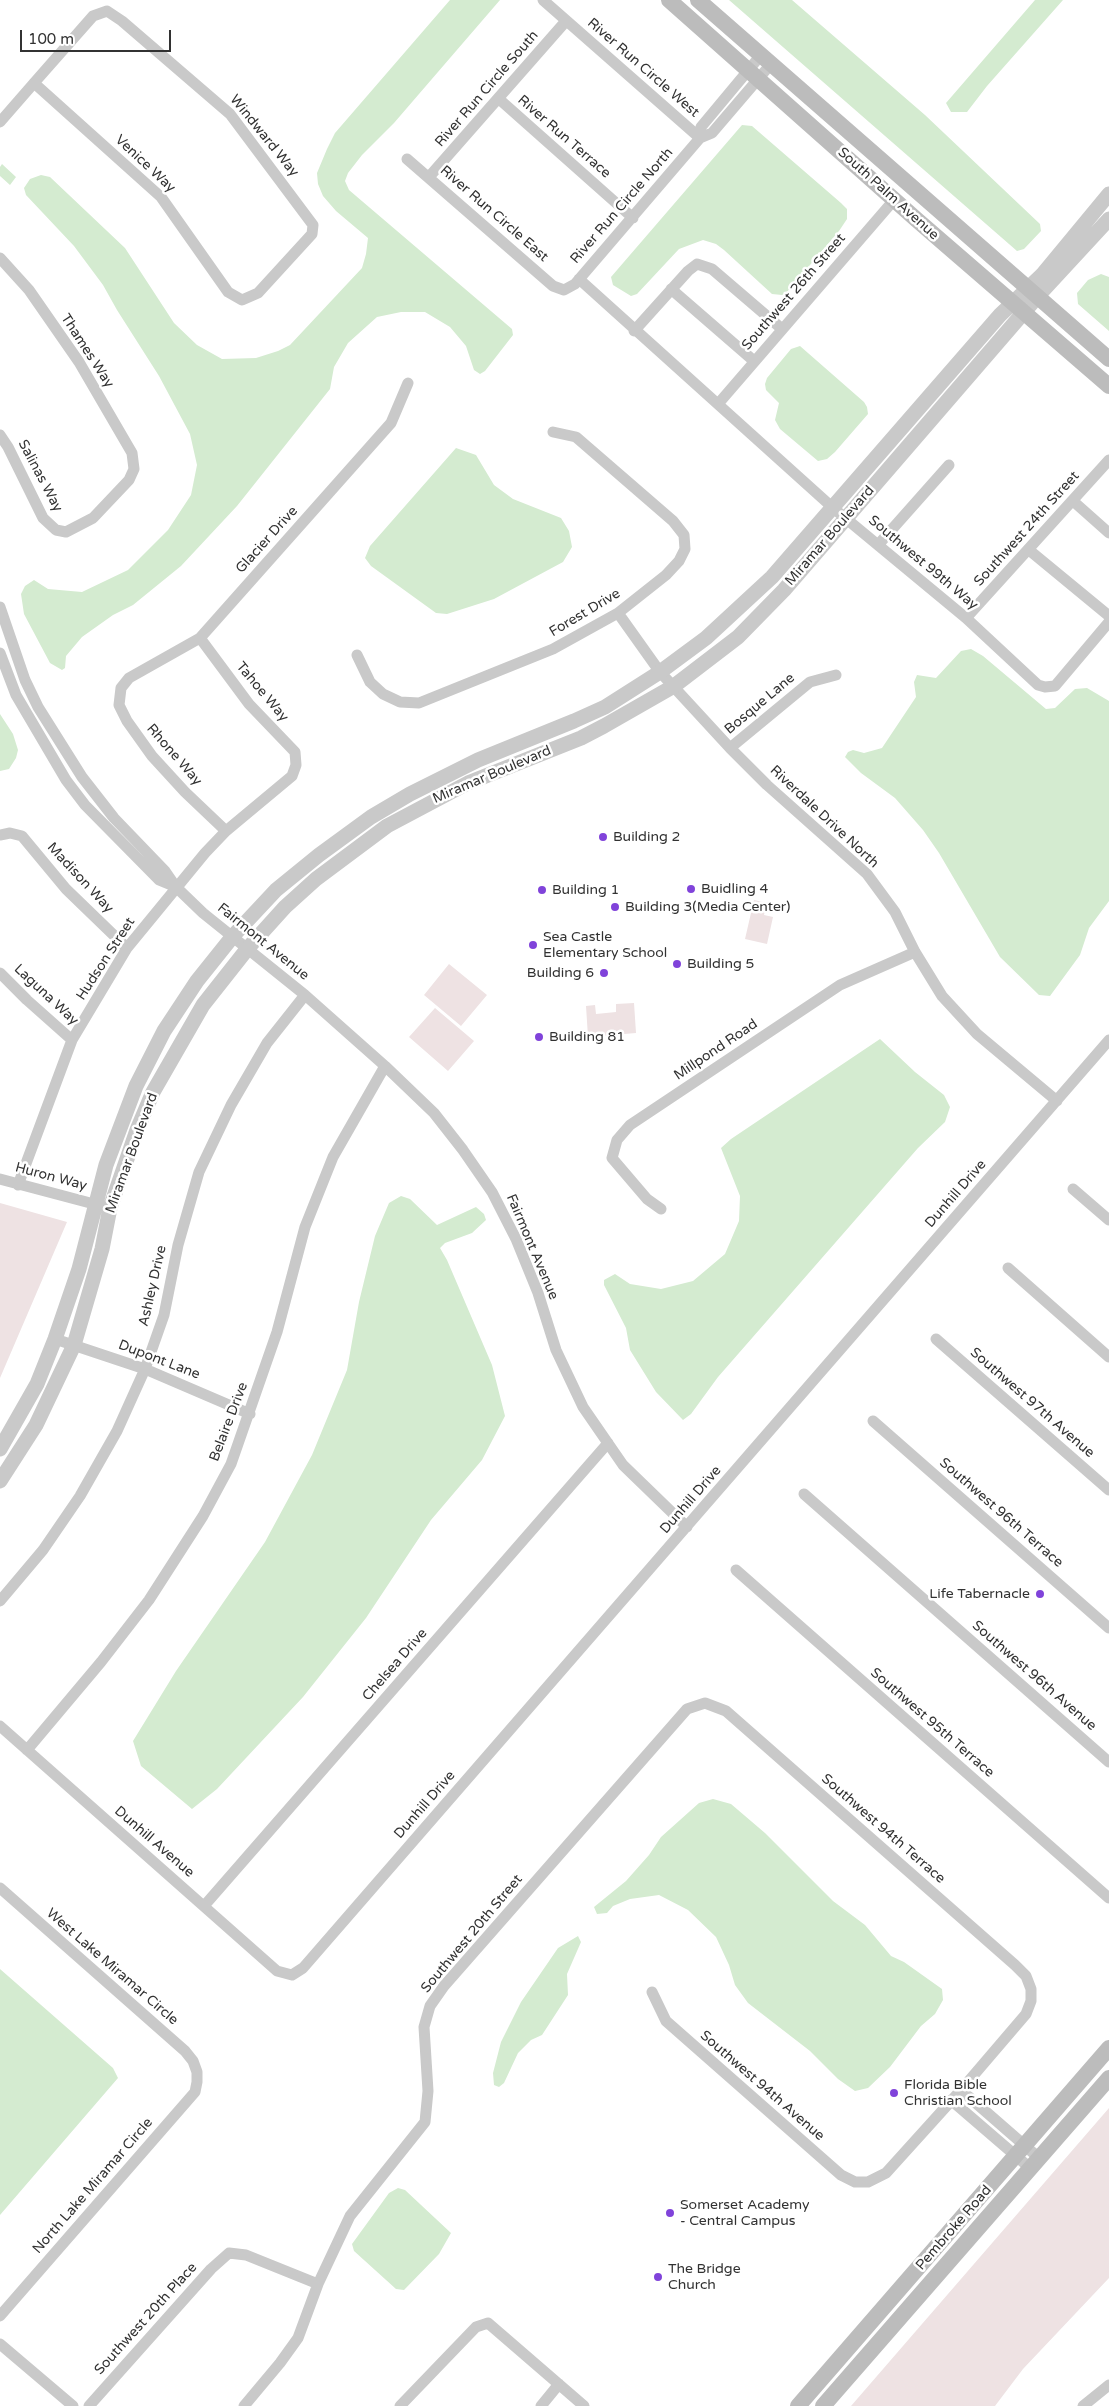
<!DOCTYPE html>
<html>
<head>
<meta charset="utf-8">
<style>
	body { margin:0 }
	#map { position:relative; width:1109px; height:2406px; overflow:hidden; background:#fff; font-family:"Varela Round",sans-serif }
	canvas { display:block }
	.scale { position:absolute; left:20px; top:30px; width:151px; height:22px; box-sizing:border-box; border:2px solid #323232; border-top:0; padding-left:6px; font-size:15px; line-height:18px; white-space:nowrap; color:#323232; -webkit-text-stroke:4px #fff; paint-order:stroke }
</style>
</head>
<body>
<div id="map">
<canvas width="1109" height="2406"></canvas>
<div class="scale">100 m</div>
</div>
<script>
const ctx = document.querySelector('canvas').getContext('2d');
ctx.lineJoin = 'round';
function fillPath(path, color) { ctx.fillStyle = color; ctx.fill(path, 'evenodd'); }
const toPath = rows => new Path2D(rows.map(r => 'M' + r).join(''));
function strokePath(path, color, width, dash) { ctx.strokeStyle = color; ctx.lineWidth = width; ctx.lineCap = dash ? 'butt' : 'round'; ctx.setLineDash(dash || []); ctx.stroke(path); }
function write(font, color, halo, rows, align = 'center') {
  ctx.font = font + ' "Varela Round",sans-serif'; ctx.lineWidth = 5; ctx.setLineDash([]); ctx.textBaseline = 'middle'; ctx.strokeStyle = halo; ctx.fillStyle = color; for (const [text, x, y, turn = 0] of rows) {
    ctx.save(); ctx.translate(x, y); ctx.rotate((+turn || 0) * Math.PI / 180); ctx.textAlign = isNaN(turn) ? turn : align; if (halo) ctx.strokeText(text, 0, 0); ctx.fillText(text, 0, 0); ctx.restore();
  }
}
fillPath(toPath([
	[754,900,767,903,764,915,773,917,767,944,745,939],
	[449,964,487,995,461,1026,424,995],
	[634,1003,636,1033,588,1037,586,1006,595,1005,596,1014,616,1012,616,1004],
	[435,1008,474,1041,448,1071,409,1037],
	[0,1203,67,1222,0,1378],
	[1109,2108,1109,2278,1023,2369,995,2406,851,2406]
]), '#eee2e3');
fillPath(toPath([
	[450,0,500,0,394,123,362,155,348,173,345,181,349,190,512,329,513,335,485,371,480,374,474,370,466,346,450,327,425,312,401,312,377,317,348,343,334,367,330,389,237,506,181,566,133,605,113,615,82,637,66,656,65,668,62,670,50,663,24,614,21,594,25,586,34,580,48,589,82,592,128,570,168,530,191,495,197,465,190,434,159,376,117,310,103,285,74,246,26,195,24,188,30,179,41,175,50,177,125,248,174,323,197,345,222,359,256,358,278,351,290,345,362,268,366,254,368,238,336,211,323,196,318,184,317,173,327,149,335,133],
	[729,0,792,0,925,115,1040,224,1041,231,1024,249,1017,251],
	[1035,0,1063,0,987,86,967,112,951,112,946,103],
	[742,125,752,126,841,203,847,209,847,219,839,231,787,292,782,295,772,294,724,250,716,244,703,240,679,249,637,294,631,296,613,285,611,277],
	[2,164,16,177,10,185,0,176,0,167],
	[1101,274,1109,277,1109,331,1078,304,1077,293,1088,280],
	[800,346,864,402,867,407,868,414,835,452,827,459,818,461,780,429,775,420,779,403,766,390,765,384,767,378,791,349],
	[456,448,476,455,494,485,513,499,561,518,569,531,572,547,563,562,494,599,447,614,436,613,371,566,365,558,370,546],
	[971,649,983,656,1046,709,1055,708,1075,689,1087,688,1109,701,1109,901,1089,928,1080,955,1050,996,1039,995,1000,957,939,853,923,830,895,798,861,773,845,757,848,752,853,750,864,753,882,748,916,697,914,682,917,675,936,678,961,651],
	[0,714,13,734,18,750,16,758,9,769,0,771],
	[880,1039,915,1072,944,1095,950,1107,945,1122,918,1148,718,1377,691,1414,683,1420,656,1392,630,1350,626,1328,604,1285,604,1280,615,1274,630,1284,661,1289,693,1281,725,1254,739,1221,740,1196,721,1148,731,1139],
	[401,1196,410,1199,437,1225,476,1207,484,1214,486,1220,472,1233,445,1243,440,1248,447,1260,492,1365,505,1416,482,1460,431,1520,366,1618,303,1697,217,1789,192,1809,141,1766,133,1741,176,1671,265,1542,312,1455,347,1370,359,1302,375,1236,389,1203],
	[713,1799,731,1804,765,1833,833,1901,865,1925,891,1956,904,1962,942,1989,943,2000,935,2014,921,2026,890,2067,868,2088,855,2091,838,2079,810,2051,748,2003,735,1985,729,1965,716,1937,688,1910,659,1895,630,1899,613,1906,607,1913,597,1914,594,1907,626,1881,649,1855,661,1837,699,1803],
	[578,1936,581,1942,567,1974,568,1995,542,2035,531,2040,518,2053,504,2083,499,2087,494,2085,493,2073,501,2042,521,2002,558,1948],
	[0,1969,113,2068,118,2078,0,2215],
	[398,2188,405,2190,451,2233,439,2254,404,2290,396,2289,354,2251,352,2244,389,2193]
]), '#d4ebd0');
strokePath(toPath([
	[543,0,700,138],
	[499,99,633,218],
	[0,122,34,83,93,16,107,11,122,21,230,114,313,225,312,234,258,293,242,300,228,292,161,197,34,83],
	[700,138,701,127,761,55],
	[407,159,553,286,564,290,575,284,700,138,712,133,771,64],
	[429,177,566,21],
	[0,258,29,290,79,362,132,453,134,469,129,480,93,518,66,532,56,530,43,518,8,447,0,435],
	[579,279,832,507,966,618,1038,685,1045,687,1055,686,1109,622],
	[671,289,754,361],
	[634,331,688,271,697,264,712,269,782,329],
	[718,404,894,200],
	[1073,501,1109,533],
	[878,545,949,465],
	[1029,550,1109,616],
	[0,607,25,680,38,707,82,777,114,818,165,871,176,887,203,913,305,995,385,1066,434,1113,463,1150,492,1192,516,1239,538,1293,556,1350,583,1407,623,1465,687,1527],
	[618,613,660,672,730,748,767,785,867,874,895,912,915,952,942,996,977,1034,1057,1101],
	[966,618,1109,460],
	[0,653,16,695,66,780,85,805,159,880,176,887],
	[357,655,370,682,383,694,400,702,419,703,553,649,618,613,666,575,679,561,685,549,684,535,673,521,576,437,553,432],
	[730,748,810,682,836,675],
	[226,831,185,792,152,756,127,721,119,705,121,688,129,678,200,638,391,423,408,383],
	[0,835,10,833,22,836,66,889,127,948],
	[0,973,27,1000,72,1040],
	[0,1179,94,1204],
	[18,1185,72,1040,127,948,205,853,226,831,292,776,296,765,295,752,249,704,200,638],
	[1073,1189,1109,1220],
	[661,1209,647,1199,612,1158,617,1140,630,1125,840,985,915,952],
	[1008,1268,1109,1357],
	[55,1339,145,1369,250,1414],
	[936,1339,1109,1490],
	[873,1421,1109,1628],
	[804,1494,1109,1762],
	[736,1570,1109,1898],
	[0,1601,43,1550,80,1496,117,1431,145,1369,164,1315,178,1245,199,1172,231,1105,267,1043,305,995],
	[0,1726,277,1971,292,1975,303,1968,1109,1040],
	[27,1750,101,1662,149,1600,203,1516,231,1464,277,1332,305,1227,333,1157,385,1066],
	[0,1888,185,2051,193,2061,197,2072,197,2082,195,2092,0,2316],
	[204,1906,608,1443],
	[961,2090,1039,2158],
	[951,2100,1030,2168],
	[0,2344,73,2406],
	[89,2406,211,2269,229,2253,246,2255,318,2284],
	[244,2406,280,2363,298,2338,318,2284,350,2216,425,2122,428,2091,424,2027,430,2006,444,1986,687,1709,705,1703,726,1711,1015,1965,1026,1976,1031,1989,1031,2001,1026,2014,961,2090,886,2173,868,2182,855,2182,841,2175,666,2021,652,1992],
	[400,2406,476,2327,488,2323,584,2406],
	[541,2406,559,2384],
	[1083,2406,1109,2385]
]), '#c9c9c9', 11);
strokePath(toPath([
	[0,1449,37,1384,55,1339,79,1269,106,1165,136,1086,164,1031,197,981,233,936,276,890,319,855,371,817,410,794,478,760,574,721,605,707,660,672,706,638,772,577,1000,315,1042,275,1109,194],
	[0,1481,36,1425,74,1345,102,1249,110,1208,137,1130,153,1092,203,1005,248,948,285,907,316,879,387,826,468,783,581,738,604,726,674,686,738,637,784,590,1037,297,1109,219]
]), '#c9c9c9', 15);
strokePath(toPath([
	[669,0,917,220,1109,386],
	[698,0,1109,359],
	[798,2406,1109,2048],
	[823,2406,1109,2078]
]), '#bcbcbc', 16);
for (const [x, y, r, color] of [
	[603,837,5,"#8043da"],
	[691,889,5,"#8043da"],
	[542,890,5,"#8043da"],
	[615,907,5,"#8043da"],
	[533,945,5,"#8043da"],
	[677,964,5,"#8043da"],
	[604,973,5,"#8043da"],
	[539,1037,5,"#8043da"],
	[1040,1594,5,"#8043da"],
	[894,2093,5,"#8043da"],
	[670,2213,5,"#8043da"],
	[658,2277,5,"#8043da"]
]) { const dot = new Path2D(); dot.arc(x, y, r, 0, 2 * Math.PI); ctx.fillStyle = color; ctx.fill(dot); strokePath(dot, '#fff', 2); }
write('14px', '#323232', '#fff', [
	["River Run Circle West",643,68,41],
	["River Run Circle South",487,89,-49],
	["Windward Way",264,136,51],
	["River Run Terrace",564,137,41],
	["Venice Way",145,164,43],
	["South Palm Avenue",888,194,42],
	["River Run Circle North",622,206,-49],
	["River Run Circle East",494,214,41],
	["Southwest 26th Street",794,292,-49],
	["Thames Way",87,351,57],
	["Salinas Way",40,476,62],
	["Southwest 24th Street",1027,529,-48],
	["Miramar Boulevard",830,536,-49],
	["Glacier Drive",267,540,-48],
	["Southwest 99th Way",923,563,40],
	["Forest Drive",585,613,-31],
	["Tahoe Way",262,692,50],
	["Bosque Lane",760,704,-40],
	["Rhone Way",174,755,49],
	["Miramar Boulevard",492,775,-23],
	["Riverdale Drive North",824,817,43],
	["Madison Way",80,878,47],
	["Fairmont Avenue",263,942,39],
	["Hudson Street",106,959,-57],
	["Laguna Way",46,995,43],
	["Millpond Road",716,1050,-34],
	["Miramar Boulevard",132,1153,-70],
	["Huron Way",51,1177,15],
	["Dunhill Drive",956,1194,-49],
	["Fairmont Avenue",532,1247,67],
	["Ashley Drive",153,1286,-77],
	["Dupont Lane",159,1360,21],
	["Southwest 97th Avenue",1032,1403,41],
	["Belaire Drive",229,1422,-69],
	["Dunhill Drive",691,1500,-49],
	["Southwest 96th Terrace",1001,1513,41],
	["Chelsea Drive",395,1665,-49],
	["Southwest 96th Avenue",1034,1676,41],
	["Southwest 95th Terrace",932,1723,41],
	["Dunhill Drive",425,1805,-49],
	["Southwest 94th Terrace",883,1829,41],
	["Dunhill Avenue",154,1842,41],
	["Southwest 20th Street",472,1934,-50],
	["West Lake Miramar Circle",112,1967,41],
	["Southwest 94th Avenue",762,2086,41],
	["North Lake Miramar Circle",93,2186,-49],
	["Pembroke Road",954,2228,-49],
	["Southwest 20th Place",146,2319,-48]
]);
write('14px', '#323232', '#fff', [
	["Building 2",613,837],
	["Buidling 4",701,889],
	["Building 1",552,890],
	["Building 3(Media Center)",625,907],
	["Sea Castle",543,937],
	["Elementary School",543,953],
	["Building 5",687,964],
	["Building 6",594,973,"right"],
	["Building 81",549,1037],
	["Life Tabernacle",1030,1594,"right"],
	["Florida Bible",904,2085],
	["Christian School",904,2101],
	["Somerset Academy",680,2205],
	["- Central Campus",680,2221],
	["The Bridge",668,2269],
	["Church",668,2285]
], 'left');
</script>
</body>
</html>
